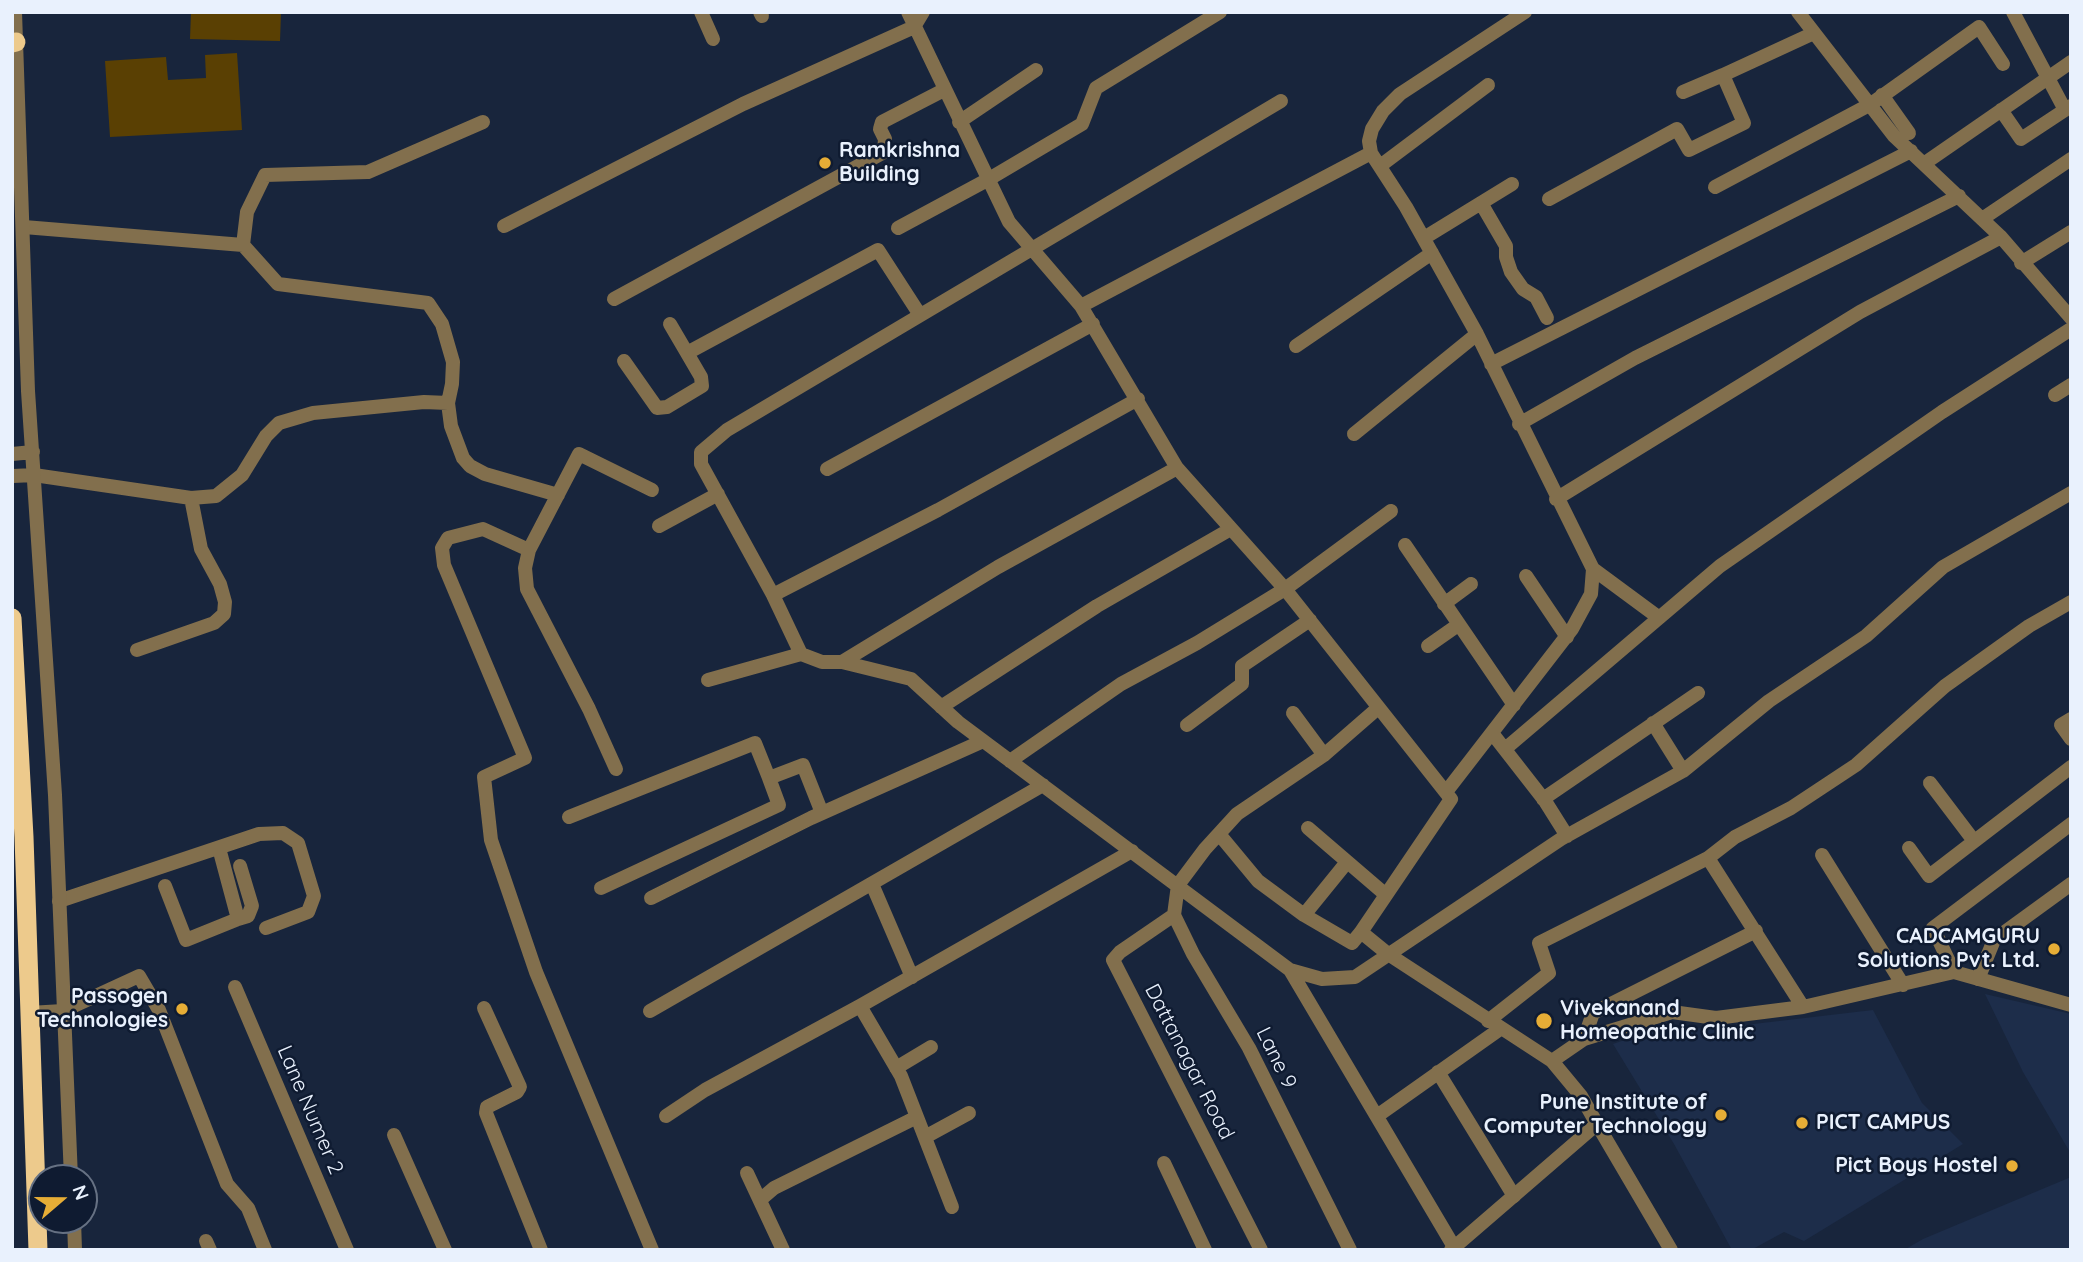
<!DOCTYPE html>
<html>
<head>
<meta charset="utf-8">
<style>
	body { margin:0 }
	#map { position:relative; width:2083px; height:1262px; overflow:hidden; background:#18253c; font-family:Quicksand,sans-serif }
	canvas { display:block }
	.frame { position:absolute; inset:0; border:14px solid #e9f1fd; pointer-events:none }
	.north { position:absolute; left:28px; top:1164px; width:70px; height:70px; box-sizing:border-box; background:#0f1b31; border:2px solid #667183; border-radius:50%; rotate:70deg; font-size:19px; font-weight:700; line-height:28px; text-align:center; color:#e9f1fd }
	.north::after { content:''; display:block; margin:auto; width:24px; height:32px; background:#e6ad36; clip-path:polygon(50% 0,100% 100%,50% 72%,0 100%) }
</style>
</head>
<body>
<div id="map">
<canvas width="2083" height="1262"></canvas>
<div class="frame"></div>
<div class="north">N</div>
</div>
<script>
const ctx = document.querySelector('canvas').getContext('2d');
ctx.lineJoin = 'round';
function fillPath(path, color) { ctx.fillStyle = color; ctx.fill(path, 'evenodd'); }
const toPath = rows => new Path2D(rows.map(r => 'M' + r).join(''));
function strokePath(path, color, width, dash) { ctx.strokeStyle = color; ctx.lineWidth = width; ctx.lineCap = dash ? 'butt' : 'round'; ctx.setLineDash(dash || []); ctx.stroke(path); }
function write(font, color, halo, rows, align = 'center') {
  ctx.font = font + ' Quicksand,sans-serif'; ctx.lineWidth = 5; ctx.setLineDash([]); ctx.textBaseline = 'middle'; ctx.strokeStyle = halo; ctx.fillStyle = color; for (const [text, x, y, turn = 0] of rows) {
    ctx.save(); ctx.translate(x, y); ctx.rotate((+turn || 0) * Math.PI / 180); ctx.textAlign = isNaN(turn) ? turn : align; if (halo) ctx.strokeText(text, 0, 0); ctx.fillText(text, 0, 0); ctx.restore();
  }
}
fillPath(toPath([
	[1985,994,2071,1014,2071,1154,2023,1072],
	[1873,1010,1922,1103,1963,1144,1804,1241,1784,1232,1751,1250,1732,1250,1674,1144,1613,1044,1647,1032,1745,1025],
	[2071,1177,2071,1250,1904,1250,1923,1239]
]), '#1d2d4a');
fillPath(toPath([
	[191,12,281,12,280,41,190,39],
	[237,53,242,130,110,137,105,61,166,57,168,80,206,78,205,55]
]), '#5a4003');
strokePath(toPath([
	[701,12,713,39],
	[760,12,762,16],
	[908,12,1009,222,1081,306,1177,468,1285,589,1451,799,1361,932,1388,954,1552,1061,1581,1096,1597,1124],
	[1798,12,1894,136,2001,237,2071,318],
	[2013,12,2065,110],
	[1683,92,1723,75],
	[1882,95,1909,133],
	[1281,101,727,430,701,452,701,464,773,595,801,654,822,662,842,662,911,679,958,722,1290,970,1322,979,1355,977,1561,839,1683,771,1769,701,1866,636,1943,567,2071,493],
	[2001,110,2021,139,2071,106],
	[483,122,368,172,265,175,247,212,243,245,278,284,428,303,442,324,453,362,452,384,448,403,451,426,463,458,470,466,485,474,558,495],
	[959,122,1036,70],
	[1925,163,2071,62],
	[1380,166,1488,85],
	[1715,187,1871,104,1979,27,2003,64],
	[1549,199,1677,129,1689,150,1744,123,1723,75,1814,33],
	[1481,203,1506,246,1506,257,1511,272,1523,289,1536,297,1547,318],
	[1982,219,2071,159],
	[504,226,743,104,914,27,923,12],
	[24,227,243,245],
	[898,228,989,179,1082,124,1096,88,1220,12],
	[1424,238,1512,184],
	[2021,263,2071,232],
	[614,299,884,152,885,139,880,129,882,122,944,90],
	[1081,306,1371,153],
	[670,324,687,353],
	[1296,346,1432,253],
	[624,361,657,408,667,407,702,386,701,377,687,353,878,250,920,315],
	[1491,364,1911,151],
	[2055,395,2071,385],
	[1519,424,1635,358,1959,196],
	[1354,434,1477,334],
	[827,469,1093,324],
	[34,475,191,498,216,496,242,475,266,436,279,423,313,413,424,402,448,403],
	[1556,499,1860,312,2001,237],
	[659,526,718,494],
	[1405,545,1514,705],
	[529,550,483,529,448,538,442,548,444,565,525,758,484,777,491,840,536,972,652,1250],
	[1593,569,1658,617],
	[1526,576,1567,637],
	[773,595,938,510,1138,399],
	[1444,604,1471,584],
	[1428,646,1458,625],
	[137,650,214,623,224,614,225,602,220,584,201,549,191,498],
	[842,662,998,567,1177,468],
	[708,680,801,654],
	[941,707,1097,606,1229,530],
	[1293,713,1324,755],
	[2071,719,2061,725,2071,739],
	[1653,723,1683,771],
	[1187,725,1242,684,1242,666,1310,620],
	[1492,733,1545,801,1567,836],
	[1505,749,1720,566,1942,412,2071,329],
	[1010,761,1121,684,1197,643,1285,589,1391,511],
	[616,769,589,709,527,589,525,568,529,550,579,454,652,490],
	[1930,783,1974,841],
	[1446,792,1572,629,1591,594,1593,569,1477,334,1406,207,1371,153,1369,141,1372,129,1383,111,1400,94,1525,12],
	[1543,799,1698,693],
	[569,817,755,743,769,778],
	[1308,828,1386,895],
	[1219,834,1258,881,1304,915],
	[1909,848,1929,876,2071,767],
	[1822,855,1903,985],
	[1708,858,1803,1007],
	[1347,862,1304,915,1352,943,1361,932],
	[872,884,912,977],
	[165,886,186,940,238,919,219,848],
	[601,888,779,805,769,778,803,765,822,813],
	[651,898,811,818,983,741],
	[59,901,259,834,283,833,298,843,314,896,308,912,266,928],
	[1174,915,1120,952,1113,960,1261,1250],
	[238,919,248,916,252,906,240,866],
	[1290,970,1454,1247],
	[1954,972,1933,928,2071,824],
	[1978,979,1994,940,2071,884],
	[235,987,347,1250],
	[860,1006,901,1076,952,1207],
	[484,1008,520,1087,517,1092,487,1107,486,1113,541,1250],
	[650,1011,1043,785],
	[29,1013,63,1011,139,976,159,1010,227,1184,248,1208,265,1250],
	[1488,1021,1549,973,1539,943,1708,858,1735,837,1791,808,1856,765,1945,686,2029,626,2071,602],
	[1584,1039,1593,1013,1756,931],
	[1552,1061,1584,1039,1672,1012,1716,1018,1803,1007,1954,972,2071,1005],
	[896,1068,931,1047],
	[1438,1072,1514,1196],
	[666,1116,705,1090,860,1006,1132,851],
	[1377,1116,1500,1029],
	[394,1135,445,1250],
	[925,1137,969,1113],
	[1164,1163,1205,1250],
	[747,1173,783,1250],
	[760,1200,774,1188,917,1117],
	[206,1241,210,1250],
	[1350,1250,1249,1048,1193,954,1174,915,1178,885,1205,849,1237,814,1324,755,1378,708]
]), '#826f4d', 14);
strokePath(toPath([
	[15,12,28,391,55,795,71,1178],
	[12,454,33,452],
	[13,476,34,475],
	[74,1220,75,1250],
	[1451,1250,1597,1124,1671,1250]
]), '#826f4d', 14);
strokePath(toPath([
	[12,43,16,42],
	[12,618,24,837,38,1250]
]), '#edca8c', 19);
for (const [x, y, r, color] of [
	[825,163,7,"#e6ad36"],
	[2054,949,7,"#e6ad36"],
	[182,1009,7,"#e6ad36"],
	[1544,1021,9,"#e6ad36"],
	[1721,1115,7,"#e6ad36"],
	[1802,1123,7,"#e6ad36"],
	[2012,1166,7,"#e6ad36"]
]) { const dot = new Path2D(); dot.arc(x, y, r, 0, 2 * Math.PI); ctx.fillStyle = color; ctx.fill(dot); strokePath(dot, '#0f1b31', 2.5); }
write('bold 21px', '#e9f1fd', '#0f1b31', [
	["Ramkrishna",839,151,"left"],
	["Building",839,175,"left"],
	["CADCAMGURU",2040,937],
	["Solutions Pvt. Ltd.",2040,961],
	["Passogen",168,997],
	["Technologies",168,1021],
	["Vivekanand",1560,1009,"left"],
	["Homeopathic Clinic",1560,1033,"left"],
	["Pune Institute of",1707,1103],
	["Computer Technology",1707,1127],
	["PICT CAMPUS",1816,1123,"left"],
	["Pict Boys Hostel",1998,1166]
], 'right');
write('21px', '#e9f1fd', '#0f1b31', [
	["Lane 9",1276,1058,64],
	["Dattanagar Road",1189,1062,63],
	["Lane Numer 2",310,1110,67]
]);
</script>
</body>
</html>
